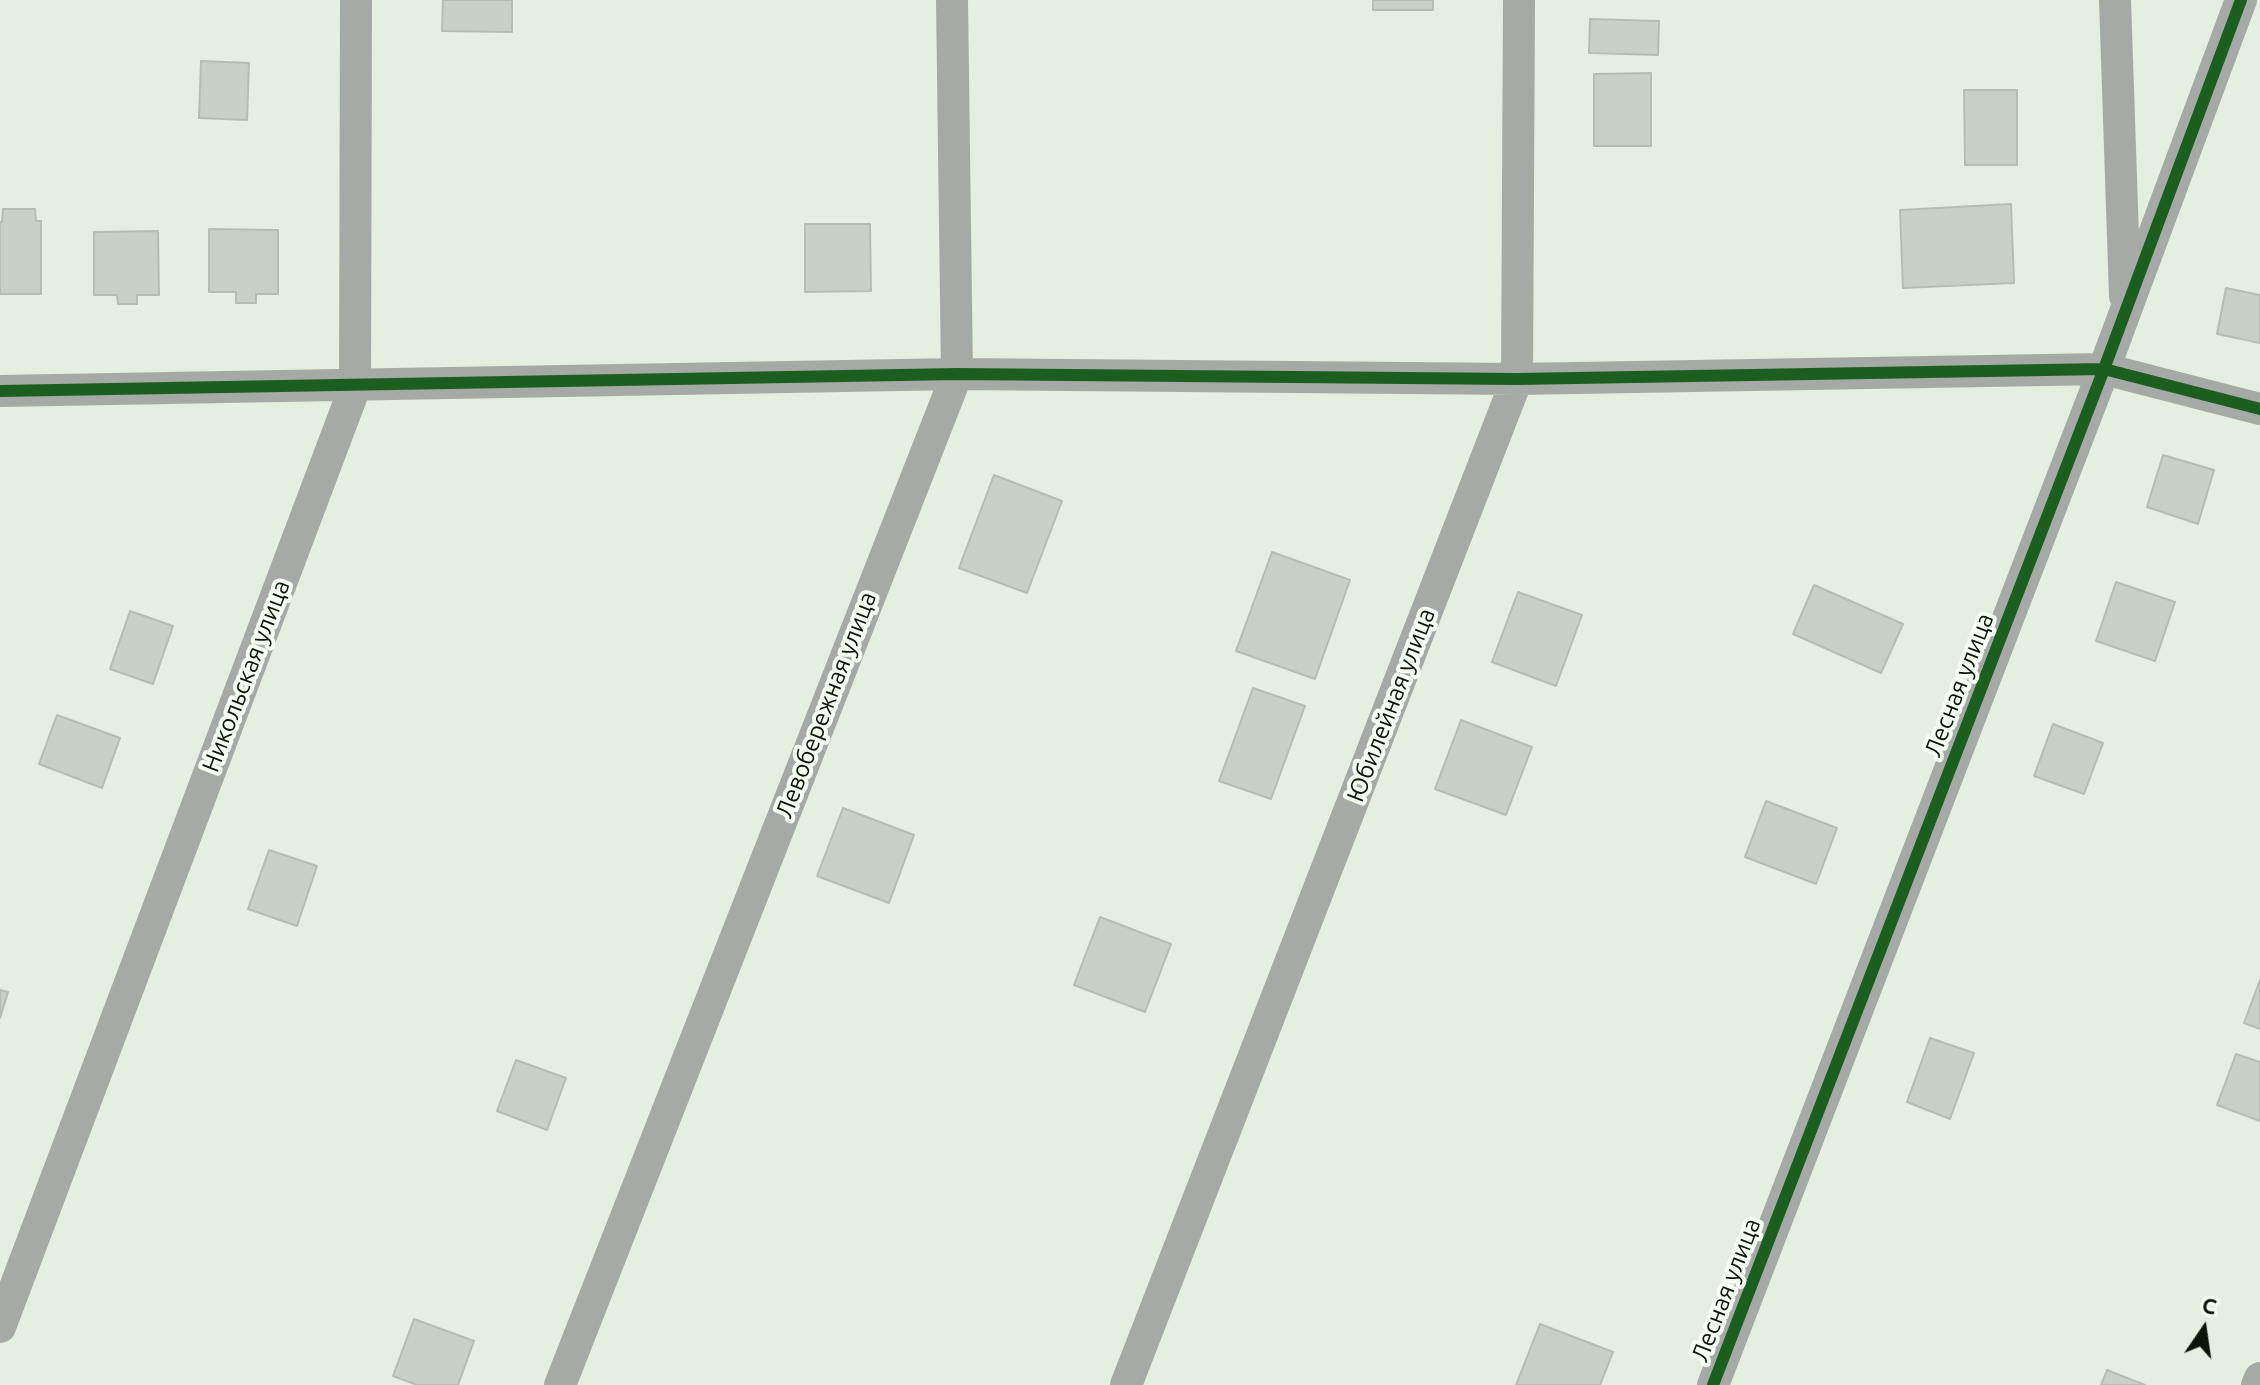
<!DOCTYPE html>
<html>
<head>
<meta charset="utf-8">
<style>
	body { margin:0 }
	#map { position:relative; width:2260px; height:1385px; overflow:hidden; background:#e4efe1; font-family:Ubuntu,sans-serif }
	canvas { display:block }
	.north { position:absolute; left:2164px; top:1289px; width:80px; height:80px; -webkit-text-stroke:6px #f5fef3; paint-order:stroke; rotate:13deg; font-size:22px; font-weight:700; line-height:32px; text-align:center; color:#0c130a }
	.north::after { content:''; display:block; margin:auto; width:28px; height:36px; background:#0c130a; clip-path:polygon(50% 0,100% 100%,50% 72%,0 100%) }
</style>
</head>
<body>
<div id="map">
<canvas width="2260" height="1385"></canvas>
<div class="north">С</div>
</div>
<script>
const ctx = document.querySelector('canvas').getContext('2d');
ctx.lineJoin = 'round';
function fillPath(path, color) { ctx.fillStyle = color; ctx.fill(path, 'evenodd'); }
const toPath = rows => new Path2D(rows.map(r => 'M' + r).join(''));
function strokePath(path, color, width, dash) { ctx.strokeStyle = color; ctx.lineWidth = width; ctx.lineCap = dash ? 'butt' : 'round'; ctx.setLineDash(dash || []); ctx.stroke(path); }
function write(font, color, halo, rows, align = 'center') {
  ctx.font = font + ' Ubuntu,sans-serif'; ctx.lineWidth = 8; ctx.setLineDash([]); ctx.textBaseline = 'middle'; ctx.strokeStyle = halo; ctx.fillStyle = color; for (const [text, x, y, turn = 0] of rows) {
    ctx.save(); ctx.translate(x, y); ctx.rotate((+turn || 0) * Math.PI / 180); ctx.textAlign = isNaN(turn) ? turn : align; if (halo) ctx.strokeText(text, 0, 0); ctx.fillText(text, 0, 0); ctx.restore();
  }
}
const building = toPath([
	[443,0,512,0,512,32,442,31,443,0],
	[1373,0,1433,0,1433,10,1373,10,1373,0],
	[1590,19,1659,21,1658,55,1589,53,1590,19],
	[201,61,249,63,247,120,199,118,201,61],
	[1651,73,1651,146,1594,146,1594,74,1651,73],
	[1964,90,2017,90,2017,165,1965,165,1964,90],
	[2011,204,2014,283,1903,288,1900,210,2011,204],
	[3,209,35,209,36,221,41,221,41,294,0,294,0,222,2,222,3,209],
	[805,224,870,224,871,291,805,292,805,224],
	[209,229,278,230,278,294,256,294,256,303,236,303,236,292,209,292,209,229],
	[158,231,159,295,137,295,137,304,118,304,117,295,94,295,94,232,158,231],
	[2226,288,2260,295,2260,343,2217,334,2226,288],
	[2163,455,2214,470,2198,524,2147,507,2163,455],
	[994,475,1062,501,1027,593,959,568,994,475],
	[1272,552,1350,580,1315,679,1236,651,1272,552],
	[2116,582,2175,602,2155,661,2096,641,2116,582],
	[1814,585,1903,624,1881,673,1793,634,1814,585],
	[1518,592,1582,615,1556,686,1492,662,1518,592],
	[130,611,173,626,153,684,110,669,130,611],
	[1253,688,1305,706,1271,799,1219,781,1253,688],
	[57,715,120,738,102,788,39,764,57,715],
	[1461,720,1532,747,1506,815,1435,789,1461,720],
	[2053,724,2103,743,2084,794,2034,776,2053,724],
	[1766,801,1837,828,1816,884,1745,857,1766,801],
	[843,808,914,835,889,903,817,876,843,808],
	[269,850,317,866,297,926,248,909,269,850],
	[1100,917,1171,944,1145,1012,1074,985,1100,917],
	[2260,980,2260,1029,2244,1023,2260,980],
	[0,990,8,992,0,1018,0,990],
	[1930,1038,1974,1053,1950,1119,1907,1102,1930,1038],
	[2236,1054,2260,1062,2260,1121,2217,1105,2236,1054],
	[516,1060,566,1078,547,1130,497,1111,516,1060],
	[414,1319,474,1341,458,1385,417,1385,393,1376,414,1319],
	[1540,1324,1613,1352,1600,1385,1516,1385,1540,1324],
	[2107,1370,2145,1385,2101,1385,2107,1370]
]);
fillPath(building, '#c8d1c6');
strokePath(building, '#b6beb3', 2);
strokePath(toPath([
	[2115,0,2125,296],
	[0,391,957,374,1517,379,2104,369,2260,409],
	[0,1327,355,387,356,0],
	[560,1385,957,374,952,0],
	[1126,1385,1517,379,1519,0],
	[1713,1385,2104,369,2241,0],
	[2257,1385,2260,1378]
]), '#a6aaa6', 32);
strokePath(toPath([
	[0,391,957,374,1517,379,2104,369,2260,409],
	[1713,1385,2104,369,2241,0]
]), '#1b5e20', 12);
write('24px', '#0c130a', '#f5fef3', [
	["Никольская улица",246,676,-69],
	["Лесная улица",1959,685,-69],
	["Левобережная улица",826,705,-69],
	["Юбилейная улица",1391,705,-69],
	["Лесная улица",1726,1290,-69]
]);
</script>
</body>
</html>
